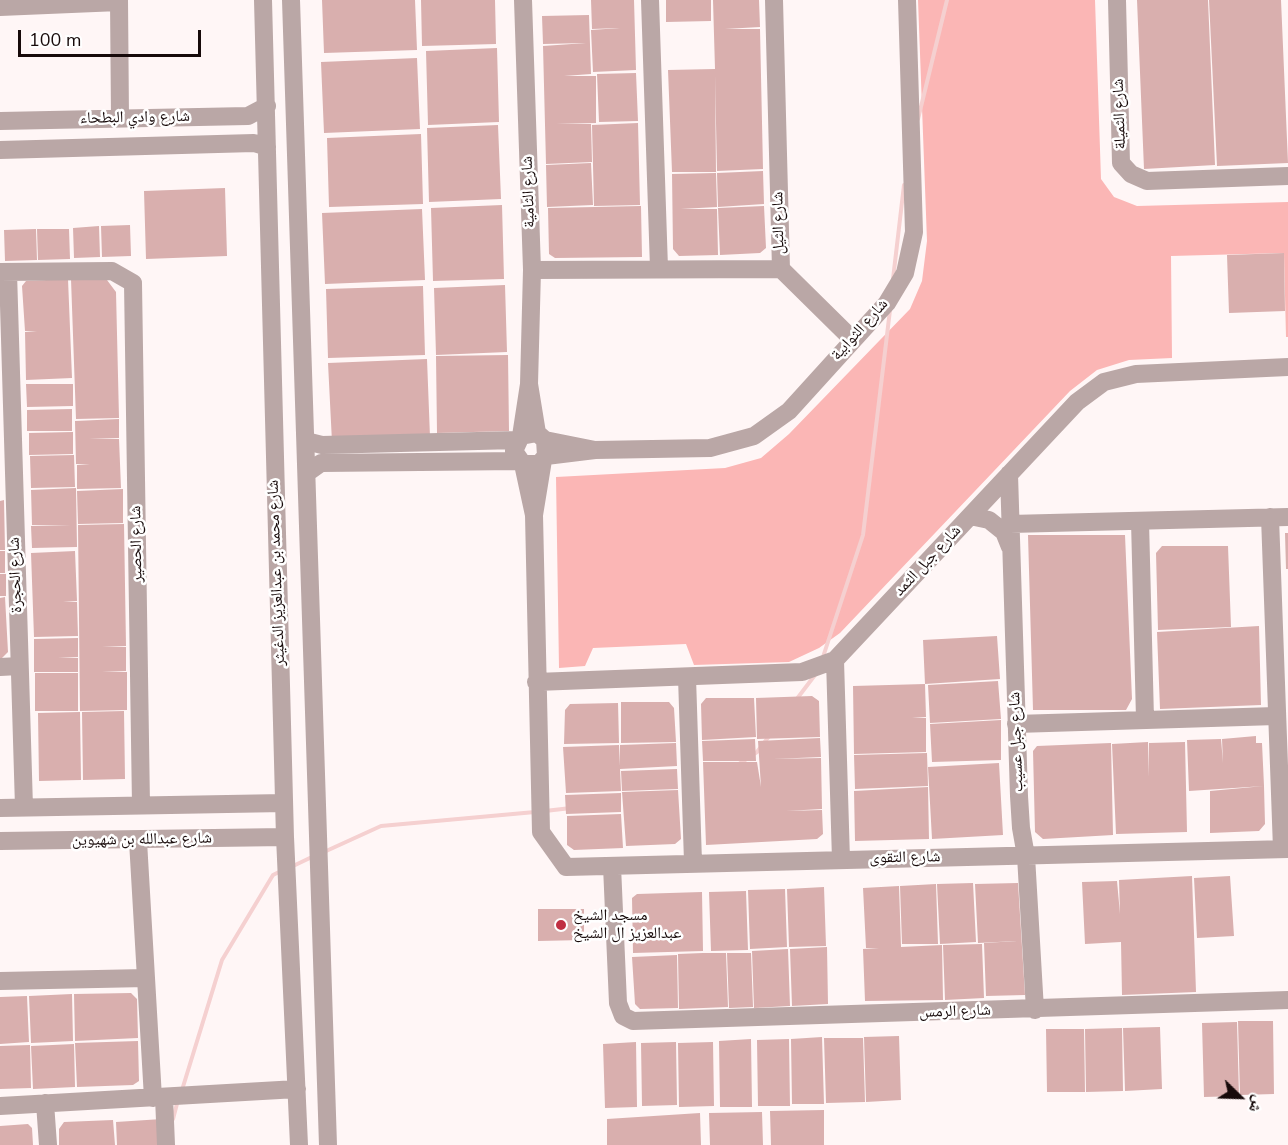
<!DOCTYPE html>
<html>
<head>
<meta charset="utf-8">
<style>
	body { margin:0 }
	#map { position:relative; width:1288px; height:1145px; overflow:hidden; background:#fff6f6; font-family:"Nunito Sans","Noto Naskh Arabic",sans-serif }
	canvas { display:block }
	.north { position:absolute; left:1210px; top:1067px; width:60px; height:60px; -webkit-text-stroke:4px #fff; paint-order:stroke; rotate:113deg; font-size:16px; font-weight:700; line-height:24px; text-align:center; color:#170a0a }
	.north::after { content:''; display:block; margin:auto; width:21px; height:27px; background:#170a0a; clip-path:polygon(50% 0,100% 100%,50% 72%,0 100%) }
	.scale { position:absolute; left:18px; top:30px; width:183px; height:27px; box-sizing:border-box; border:3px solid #170a0a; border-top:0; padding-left:8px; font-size:18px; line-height:21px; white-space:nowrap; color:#170a0a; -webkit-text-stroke:4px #fff; paint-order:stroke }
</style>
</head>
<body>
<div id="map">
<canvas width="1288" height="1145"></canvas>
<div class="north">ش</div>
<div class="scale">100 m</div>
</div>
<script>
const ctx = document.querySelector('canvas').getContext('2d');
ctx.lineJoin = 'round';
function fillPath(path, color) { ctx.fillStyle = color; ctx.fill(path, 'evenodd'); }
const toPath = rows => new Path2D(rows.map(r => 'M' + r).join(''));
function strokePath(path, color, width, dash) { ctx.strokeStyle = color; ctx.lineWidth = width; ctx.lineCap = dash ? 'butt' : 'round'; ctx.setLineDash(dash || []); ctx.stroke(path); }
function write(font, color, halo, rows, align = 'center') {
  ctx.font = font + ' "Nunito Sans","Noto Naskh Arabic",sans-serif'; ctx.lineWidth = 5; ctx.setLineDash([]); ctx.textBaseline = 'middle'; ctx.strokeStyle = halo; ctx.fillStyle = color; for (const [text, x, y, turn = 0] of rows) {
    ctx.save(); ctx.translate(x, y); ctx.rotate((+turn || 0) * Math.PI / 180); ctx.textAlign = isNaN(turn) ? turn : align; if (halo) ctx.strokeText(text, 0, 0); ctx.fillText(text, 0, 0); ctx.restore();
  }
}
fillPath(toPath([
	[918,0,1095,0,1101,179,1114,197,1137,206,1288,202,1288,337,1286,337,1284,253,1171,256,1172,358,1129,360,1097,370,1070,391,840,633,819,648,789,662,694,665,686,644,593,648,585,666,559,668,556,477,725,468,761,458,789,434,910,309,922,281,927,241]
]), '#fbb6b5');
strokePath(toPath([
	[918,119,947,0],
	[893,279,904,185],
	[823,657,863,535,890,310],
	[796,700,815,675],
	[739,764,757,752,770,735],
	[545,811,571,808],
	[324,852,381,826,535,812],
	[291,867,314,856],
	[182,1090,222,960,273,875,281,871],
	[173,1119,178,1100]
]), '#f5d0d0', 4);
fillPath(toPath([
	[322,0,415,0,417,50,324,53],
	[421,0,495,0,496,44,422,46],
	[591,0,634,0,636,70,593,72,591,30,620,28,592,29],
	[666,0,711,0,711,21,666,22],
	[713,0,759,0,760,27,725,29,760,29,763,169,717,171,715,75,716,172,672,172,668,70,715,69],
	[1137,0,1208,0,1215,165,1144,169],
	[1209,0,1281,0,1288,163,1217,166],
	[589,15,591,74,564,76,596,76,596,123,556,124,591,124,592,162,546,164,543,46,586,43,543,44,542,16],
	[497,48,499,122,428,125,426,51],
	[417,58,420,129,324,133,321,62],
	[636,73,638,121,599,122,597,74],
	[638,123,640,205,594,206,592,125],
	[498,125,501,199,429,202,427,128],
	[421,134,423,204,329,207,327,138],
	[591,163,593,205,547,207,546,165],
	[763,171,764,204,718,207,717,173],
	[716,173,717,207,681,209,717,209,718,255,679,256,673,249,672,174],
	[225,188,227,256,146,259,144,191],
	[502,205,504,279,433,281,431,208],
	[641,206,642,257,555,258,549,254,548,208],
	[764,206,766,248,760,253,720,255,718,208],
	[422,209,425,280,325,284,322,213],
	[130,225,131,256,102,257,101,226],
	[99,226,100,257,74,258,73,228],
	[36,229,37,260,5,261,4,230],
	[37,229,69,229,70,259,38,260],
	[1284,253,1285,311,1229,313,1227,255],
	[68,279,72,378,26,380,25,332,37,331,25,331,22,286,26,281],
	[71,279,107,280,116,292,119,418,76,419],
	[505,285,507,352,436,355,434,288],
	[423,286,425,355,328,358,326,289],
	[508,355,509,431,437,433,436,356],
	[427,359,430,437,332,442,328,363],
	[26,384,73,384,73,406,27,407],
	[72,409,72,431,27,431,27,410],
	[119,419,119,438,89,439,119,439,121,488,77,489,77,465,90,464,76,464,75,421],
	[73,432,73,454,29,455,29,433],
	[74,455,75,487,31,488,30,456],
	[76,488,77,547,32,548,31,526,71,525,32,525,31,490],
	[123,489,123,523,78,524,77,491],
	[4,500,5,550,0,550,0,501],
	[124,524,126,646,102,647,126,647,126,671,102,672,127,672,127,710,80,711,78,525],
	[1285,533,1288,533,1288,569,1286,569],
	[1028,535,1125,535,1132,699,1126,710,1033,710],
	[1162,546,1228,546,1231,627,1158,630,1156,553],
	[0,551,5,551,5,573,0,573],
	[75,551,77,601,63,602,77,602,78,636,34,637,31,553],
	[0,574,6,574,6,596,0,596],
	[5,597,8,652,0,660,0,598],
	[1259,626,1261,705,1160,709,1157,632],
	[997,636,1000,679,925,684,923,640],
	[78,638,78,657,58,658,78,658,78,672,34,672,34,639],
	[35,673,78,673,78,711,35,711],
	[998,681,1001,719,930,723,928,685],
	[925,684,926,717,912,718,926,718,926,752,854,754,853,686],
	[812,696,819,701,820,737,757,739,756,698],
	[706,698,754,698,756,737,702,740,701,704],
	[621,702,669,702,674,708,676,742,621,743],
	[618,703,619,743,564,744,565,710,570,704],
	[124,711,125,779,83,780,82,712],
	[80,712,81,780,39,781,38,713],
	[1001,720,1001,760,932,762,930,724],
	[1256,736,1256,743,1262,743,1264,786,1189,791,1187,740,1221,739,1223,763,1222,739],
	[820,738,821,757,773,759,821,758,822,809,786,811,822,810,823,834,817,839,706,845,703,762,757,762,761,787,758,741],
	[755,739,756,761,703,761,702,741],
	[1148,742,1149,777,1149,743,1185,742,1187,832,1116,834,1112,744],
	[676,743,677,766,620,769,621,791,566,793,563,747,619,745,620,766,620,745],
	[1111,743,1113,835,1043,839,1035,832,1033,751,1037,746],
	[927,753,928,786,855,789,854,755],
	[999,763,1003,835,932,839,928,767],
	[677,769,678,789,622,791,621,771],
	[1264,786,1265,824,1259,831,1210,833,1210,791],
	[928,787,929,839,855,841,854,791],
	[678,790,681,839,675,844,626,846,622,792],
	[621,793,621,812,566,814,565,795],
	[621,814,623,848,574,850,567,845,567,816],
	[1192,876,1196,992,1122,995,1121,942,1085,944,1082,882,1117,881,1120,914,1119,880],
	[1230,876,1234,936,1197,938,1194,878],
	[973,883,976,942,940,944,937,884],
	[1018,883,1025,995,986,996,984,943,1017,941,978,943,975,884],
	[936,884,938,944,902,944,900,886],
	[899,886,901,947,942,945,943,1000,865,1001,863,949,879,948,866,948,863,888],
	[824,887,826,946,789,947,787,889],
	[785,889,787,947,750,949,748,890],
	[746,891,748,950,711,951,709,892],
	[702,892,703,951,633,953,632,898,637,894],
	[538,909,584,909,584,940,538,941],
	[982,944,984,998,945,1000,943,945],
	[827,947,828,1004,792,1006,790,949],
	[788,949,790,1006,754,1008,752,951],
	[703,953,726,953,728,1007,679,1009,678,954],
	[727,953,751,953,753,1007,729,1008],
	[677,955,678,1008,640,1009,635,1004,632,957],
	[131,993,137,999,138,1038,75,1041,74,994],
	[72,994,73,1041,31,1043,29,996],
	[27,996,29,1042,0,1044,0,997],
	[1238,1021,1273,1021,1274,1094,1240,1095],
	[1237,1022,1239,1096,1204,1097,1202,1023],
	[1160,1027,1162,1089,1125,1091,1123,1028],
	[1122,1028,1123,1091,1086,1092,1085,1029],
	[1046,1029,1084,1029,1085,1092,1047,1092],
	[899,1036,901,1100,866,1102,864,1037],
	[822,1037,824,1104,792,1104,791,1039],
	[824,1038,863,1038,865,1102,826,1103],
	[751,1039,752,1107,720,1107,719,1041],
	[789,1039,790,1106,758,1106,757,1040],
	[138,1041,139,1081,133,1085,77,1087,75,1043],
	[636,1042,637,1107,605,1108,603,1044],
	[676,1042,677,1105,642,1106,641,1043],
	[713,1042,714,1106,679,1107,678,1043],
	[74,1044,75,1087,33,1089,31,1046],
	[30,1045,31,1088,0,1089,0,1046],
	[824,1110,824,1145,771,1145,770,1111],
	[762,1112,763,1145,710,1145,709,1113],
	[700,1113,701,1145,607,1145,607,1119],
	[162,1119,163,1145,117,1145,116,1122],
	[113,1120,115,1145,59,1145,59,1129,64,1122],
	[28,1124,32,1128,33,1145,0,1145,0,1126]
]), '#d9afae');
strokePath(toPath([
	[119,0,120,117],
	[263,0,285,837,299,1145],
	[291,0,328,1145],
	[523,0,532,270,529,384],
	[650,0,659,268],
	[1117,0,1121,163,1131,174,1147,181,1288,176],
	[0,7,119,2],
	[0,121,248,116,267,106],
	[0,150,254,143,267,147],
	[781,269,852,339],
	[532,270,781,269,774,0],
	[0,272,112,271,133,283,141,805],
	[8,272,24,807],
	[521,436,537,433,545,440,546,456,539,464,523,464,514,451,521,436,529,384,537,433],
	[545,440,595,450,546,456],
	[306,441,322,445,517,440],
	[595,450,710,448,754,436,789,411,887,303,905,273,914,232,907,0],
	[523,464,534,515,543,460],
	[307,473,321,463,519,461],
	[1009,474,1019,796,1021,828,1026,856,1035,1010],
	[534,515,541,832,566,867,1288,849],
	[970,516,989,520,1004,532,1010,547],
	[1270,517,1282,849],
	[1140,521,1145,719],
	[1010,524,1288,517],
	[835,660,841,860],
	[0,667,19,666],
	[687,677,693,862],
	[536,682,802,672,835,660,1077,402,1104,382,1136,374,1288,367],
	[1016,724,1276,716],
	[0,808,284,803],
	[0,841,285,837],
	[138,841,153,1098],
	[612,866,618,1003,623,1016,633,1021,1288,1000],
	[0,981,146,978],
	[164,1097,166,1145],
	[45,1103,48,1145],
	[0,1106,297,1089]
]), '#baa7a6', 18);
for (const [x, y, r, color] of [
	[561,925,6,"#c02f42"]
]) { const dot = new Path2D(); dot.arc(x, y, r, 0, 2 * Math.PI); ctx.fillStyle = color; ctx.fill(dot); strokePath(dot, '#fff', 2); }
write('16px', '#170a0a', '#fff', [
	["شارع الثميلة",1120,114,-92],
	["شارع وادي البطحاء",135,118,-1],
	["شارع الثامية",529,192,-92],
	["شارع الثيل",779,223,-91],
	["شارع الثوابية",860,330,-48],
	["شارع الحصير",137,544,-91],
	["شارع جبل الثمد",928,561,-47],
	["شارع محمد بن عبدالعزيز الدغيثر",277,573,-92],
	["شارع الحجرة",16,575,-92],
	["شارع جبل عسيب",1017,742,-92],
	["شارع عبدالله بن شهيوين",142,840,-1],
	["شارع التقوى",905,858,-1],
	["شارع الرمس",955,1012,-2]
]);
write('16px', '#170a0a', '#fff', [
	["مسجد الشيخ",573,916],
	["عبدالعزيز ال الشيخ",573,934]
], 'left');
</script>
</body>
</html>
